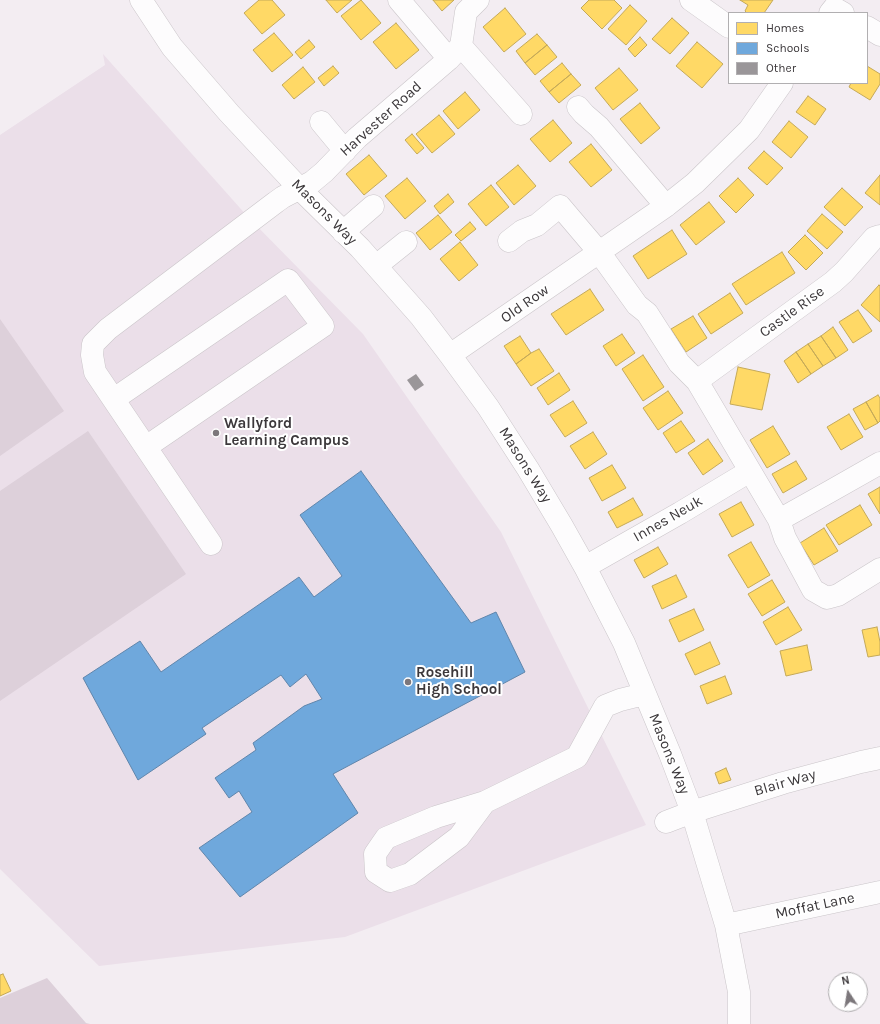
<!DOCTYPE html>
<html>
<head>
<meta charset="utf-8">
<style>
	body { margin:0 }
	#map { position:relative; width:880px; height:1024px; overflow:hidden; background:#f3edf2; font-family:Karla,sans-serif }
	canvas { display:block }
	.legend { position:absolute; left:728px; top:12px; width:140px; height:72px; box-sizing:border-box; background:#fff; border:1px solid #b1afb1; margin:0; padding:5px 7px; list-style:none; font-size:12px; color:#3c383b }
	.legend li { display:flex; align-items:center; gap:8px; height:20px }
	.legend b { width:20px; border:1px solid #b1afb1 }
	.north { position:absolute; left:828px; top:972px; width:40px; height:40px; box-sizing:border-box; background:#fff; border:1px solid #b1afb1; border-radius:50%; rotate:348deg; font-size:11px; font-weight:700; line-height:16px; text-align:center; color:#3c383b }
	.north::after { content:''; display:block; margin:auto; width:14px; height:18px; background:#7c777b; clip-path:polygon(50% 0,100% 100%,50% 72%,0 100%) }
</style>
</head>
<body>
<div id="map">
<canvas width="880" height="1024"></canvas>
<ul class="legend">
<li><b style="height:11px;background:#ffd966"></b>Homes</li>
<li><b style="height:11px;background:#6fa8dc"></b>Schools</li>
<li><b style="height:11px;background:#9a9699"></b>Other</li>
</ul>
<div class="north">N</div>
</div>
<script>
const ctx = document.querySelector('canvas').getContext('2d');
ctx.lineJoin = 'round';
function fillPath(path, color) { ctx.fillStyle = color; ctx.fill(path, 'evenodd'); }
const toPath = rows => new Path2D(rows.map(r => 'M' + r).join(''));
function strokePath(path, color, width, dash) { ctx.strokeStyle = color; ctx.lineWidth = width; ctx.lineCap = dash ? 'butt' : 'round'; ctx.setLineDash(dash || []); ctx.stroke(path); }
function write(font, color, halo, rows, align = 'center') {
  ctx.font = font + ' Karla,sans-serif'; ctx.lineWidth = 4; ctx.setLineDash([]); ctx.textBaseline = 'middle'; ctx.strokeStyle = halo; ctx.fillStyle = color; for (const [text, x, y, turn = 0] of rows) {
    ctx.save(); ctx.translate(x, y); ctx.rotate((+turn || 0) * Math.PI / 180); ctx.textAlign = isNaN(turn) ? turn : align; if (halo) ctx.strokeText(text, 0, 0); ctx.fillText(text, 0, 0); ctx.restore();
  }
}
fillPath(toPath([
	[103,54,248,217,363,334,501,532,646,825,345,937,99,966,0,869,0,135,105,65]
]), '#ebdfe9');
fillPath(toPath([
	[0,319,64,411,0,456],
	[88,431,186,574,0,701,0,491],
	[47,978,86,1023,90,1024,0,1024,0,998]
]), '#ddd0da');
const homes = toPath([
	[259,0,272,0,285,15,262,34,244,13,259,0],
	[326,0,352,0,337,13,326,0],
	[361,0,381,23,361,40,341,16,361,0],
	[433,0,454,0,442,11,433,0],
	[589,0,614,0,622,8,602,29,581,8,589,0],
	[740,0,773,0,764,13,747,13,745,11,748,5,740,0],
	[630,5,647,21,626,45,608,29,630,5],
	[505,8,526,34,504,52,483,27,505,8],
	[672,18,689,33,670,54,652,39,672,18],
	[396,23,419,50,396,69,373,42,396,23],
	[274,33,293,55,272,72,253,50,274,33],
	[537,34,547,45,525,63,516,51,537,34],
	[640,37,647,45,635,57,628,49,640,37],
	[309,40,315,47,301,59,295,52,309,40],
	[697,42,723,64,702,88,676,66,697,42],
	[547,45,557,57,535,75,525,63,547,45],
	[562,63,571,74,549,92,540,81,562,63],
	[333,66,339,73,324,86,318,78,333,66],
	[867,66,880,74,880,84,870,100,849,87,851,83,867,83,867,66],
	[303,67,315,82,294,99,282,85,303,67],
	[619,68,638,90,613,110,595,88,619,68],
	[571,74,581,85,559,103,549,92,571,74],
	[465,92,480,110,458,129,443,111,465,92],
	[808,96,826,109,815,125,796,112,808,96],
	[640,103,660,128,641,144,620,119,640,103],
	[439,115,455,134,432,153,416,134,439,115],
	[553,120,572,143,550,162,530,139,553,120],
	[789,121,808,137,791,158,772,142,789,121],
	[412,134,424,148,417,154,405,140,412,134],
	[591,144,612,170,591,187,569,162,591,144],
	[764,151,783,168,767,185,748,168,764,151],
	[369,155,387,176,364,195,346,174,369,155],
	[518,165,536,186,514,205,496,183,518,165],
	[880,175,880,205,865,193,880,175],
	[407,178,426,201,405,219,385,196,407,178],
	[738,178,754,195,736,213,719,196,738,178],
	[491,185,509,207,486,226,468,204,491,185],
	[842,188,863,207,845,226,824,207,842,188],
	[448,194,454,202,440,214,434,206,448,194],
	[709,202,725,222,696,245,680,225,709,202],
	[822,214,843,232,827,249,807,231,822,214],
	[438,215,452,232,430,250,416,233,438,215],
	[470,222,476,229,461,241,455,235,470,222],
	[672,230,687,254,648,279,633,256,672,230],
	[805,235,823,253,806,270,788,252,805,235],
	[460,242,478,265,459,281,440,259,460,242],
	[782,252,795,273,746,305,732,284,782,252],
	[879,285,880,286,880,322,861,305,879,285],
	[590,289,604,310,566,335,551,314,590,289],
	[730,293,743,313,711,334,698,314,730,293],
	[858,310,872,331,853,343,839,322,858,310],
	[693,316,707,338,686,352,671,329,693,316],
	[833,327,848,350,836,358,821,336,833,327],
	[622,334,635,353,616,366,603,346,622,334],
	[520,336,531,353,516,364,504,346,520,336],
	[821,336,836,358,823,366,808,344,821,336],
	[808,344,823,366,811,374,796,352,808,344],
	[539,349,554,371,531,386,516,364,531,353,539,349],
	[796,352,811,374,798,383,784,361,796,352],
	[643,355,664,387,643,401,622,369,643,355],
	[738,367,770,374,762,410,730,404,738,367],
	[559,373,570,390,548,405,537,388,559,373],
	[668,391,683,413,658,430,643,408,668,391],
	[878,395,880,398,880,421,878,423,866,402,878,395],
	[573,401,587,423,565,437,550,415,573,401],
	[866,402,878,423,865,430,853,409,866,402],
	[849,414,863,437,841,450,827,427,849,414],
	[681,421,695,441,676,453,663,433,681,421],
	[773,426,790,454,767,468,750,440,773,426],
	[593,432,607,454,585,469,570,446,593,432],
	[708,439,723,461,703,475,688,453,708,439],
	[796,461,807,479,783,493,772,474,796,461],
	[612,465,626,488,602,501,589,478,612,465],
	[880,487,880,514,868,494,880,487],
	[633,498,643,515,617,528,608,512,633,498],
	[741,502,754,525,732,537,719,514,741,502],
	[860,505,872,525,839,545,826,525,860,505],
	[824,528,838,551,814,565,800,543,824,528],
	[751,542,770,575,748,588,728,555,751,542],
	[658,547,668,564,644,578,634,560,658,547],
	[676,575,687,597,662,609,652,586,676,575],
	[772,580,785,602,762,616,748,594,772,580],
	[788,607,802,630,776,645,763,622,788,607],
	[694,609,704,630,679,642,669,620,694,609],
	[877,627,880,642,880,655,868,657,862,630,877,627],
	[710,642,720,664,695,675,685,654,710,642],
	[807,645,812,670,786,676,780,651,807,645],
	[725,676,732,694,707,704,700,686,725,676],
	[726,768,731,780,719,784,715,773,726,768],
	[3,974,11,991,0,996,0,975,3,974]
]);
fillPath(homes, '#ffd966');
strokePath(homes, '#c4a959', 1);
const schools = toPath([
	[361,471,471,623,496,612,525,672,333,774,358,813,240,897,199,848,252,812,239,791,229,798,215,778,256,750,253,743,304,706,322,699,306,674,290,687,281,675,202,728,206,734,138,780,83,678,140,641,161,672,299,577,314,597,342,576,300,515,361,471]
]);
fillPath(schools, '#6fa8dc');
strokePath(schools, '#6086ac', 1);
fillPath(toPath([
	[416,374,424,385,415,391,407,380]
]), '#9a9699');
const minor = toPath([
	[141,0,172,47,229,113,300,189,360,248,421,317,450,355,488,407,528,469,562,526,585,567,624,643,670,754,692,812,726,925,739,992,739,1024],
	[399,0,449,59],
	[691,0,729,27],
	[830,13,834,8,843,13],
	[867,27,880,35],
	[461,46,521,114],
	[578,107,584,114,599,127,666,206],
	[321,122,345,151],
	[343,232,373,206],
	[509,241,522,231,537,225,560,206,599,252,637,305,647,313,679,363,697,381,779,520,785,538,813,590,827,598,838,595,880,569],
	[376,266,406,242],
	[450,355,666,206,695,183,749,130,782,83],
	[697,381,833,282,844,272,874,238,880,236],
	[114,399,288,280,323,326,146,447],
	[779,520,829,492,880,463],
	[211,544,95,372,92,355,93,344,108,329,276,202,283,197,312,182,324,172,357,138,449,59,461,46,466,12,478,0],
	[585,567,680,513,750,471],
	[485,802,436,817,386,838,375,854,376,872,390,881,410,874,459,837,485,802,577,757,605,706,620,700,644,694],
	[666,822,692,812,783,783,861,762,880,758],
	[726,925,880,892]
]);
strokePath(minor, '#cac5c9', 23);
strokePath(minor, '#fdfcfd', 22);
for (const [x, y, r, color] of [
	[216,433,4,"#7c777b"],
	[408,682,4,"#7c777b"]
]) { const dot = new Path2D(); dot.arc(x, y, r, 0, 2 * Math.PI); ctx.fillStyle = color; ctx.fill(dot); strokePath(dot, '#fff', 1.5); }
write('15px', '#3c383b', '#fff', [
	["Harvester Road",381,119,-42],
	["Masons Way",324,212,45],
	["Old Row",525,304,-35],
	["Castle Rise",792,312,-36],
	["Masons Way",525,465,58],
	["Innes Neuk",668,519,-30],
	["Masons Way",669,754,68],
	["Blair Way",785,783,-16],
	["Moffat Lane",815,906,-12]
]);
write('bold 15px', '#3c383b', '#fff', [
	["Wallyford",224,424],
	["Learning Campus",224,441],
	["Rosehill",416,673],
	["High School",416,690]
], 'left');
</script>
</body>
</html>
